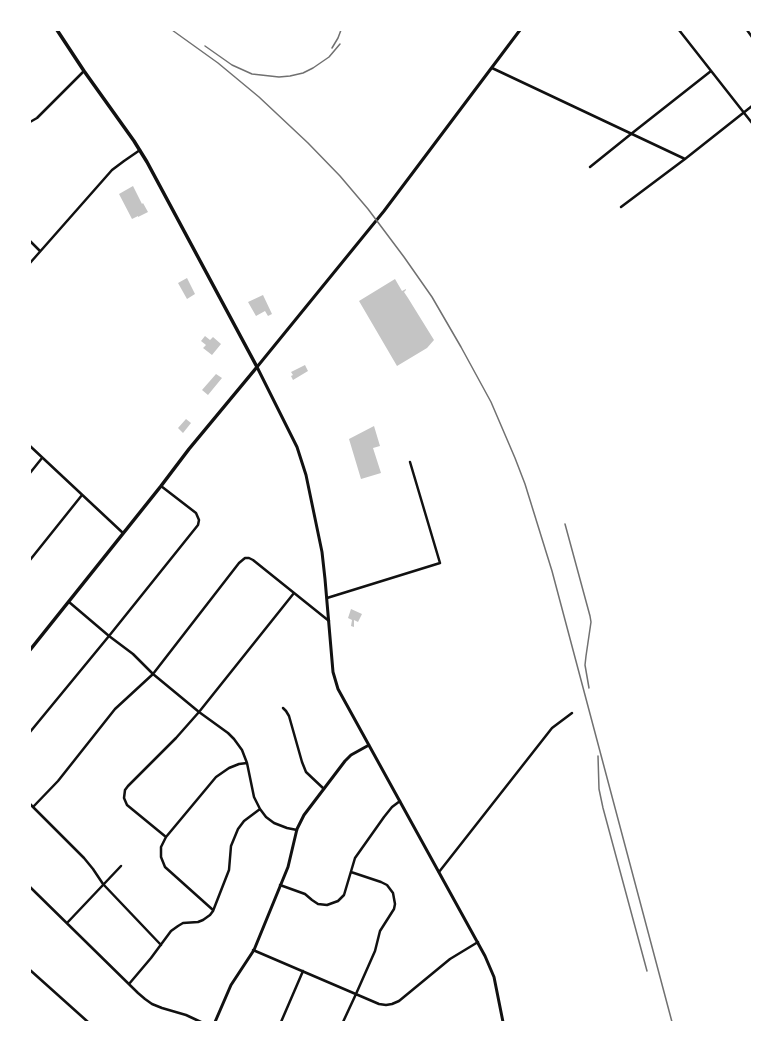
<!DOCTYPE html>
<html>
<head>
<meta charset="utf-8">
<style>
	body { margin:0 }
	#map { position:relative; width:782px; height:1052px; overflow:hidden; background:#fff; font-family:"PT Sans Narrow",sans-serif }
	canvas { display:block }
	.frame { position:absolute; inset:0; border:31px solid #fff; pointer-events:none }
</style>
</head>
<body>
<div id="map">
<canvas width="782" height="1052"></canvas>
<div class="frame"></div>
</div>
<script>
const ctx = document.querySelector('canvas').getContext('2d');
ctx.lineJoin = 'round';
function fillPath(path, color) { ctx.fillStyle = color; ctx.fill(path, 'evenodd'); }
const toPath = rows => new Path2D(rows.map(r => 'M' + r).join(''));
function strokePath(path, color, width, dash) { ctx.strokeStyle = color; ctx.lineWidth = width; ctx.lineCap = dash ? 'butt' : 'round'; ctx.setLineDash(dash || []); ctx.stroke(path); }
fillPath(toPath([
	[133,186,142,204,143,203,148,212,138,217,138,216,132,219,119,194],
	[187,278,195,294,187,299,178,283],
	[395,279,402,291,406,289,406,290,404,292,408,298,434,340,427,348,397,366,359,301],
	[263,295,272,314,268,316,265,311,256,316,248,302],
	[205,336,210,340,213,337,221,344,212,355,203,348,206,345,201,341],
	[305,365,308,371,293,380,291,376,293,375,291,372],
	[216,374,222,378,208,395,202,390],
	[186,419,191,423,183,433,178,428],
	[374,426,380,446,373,448,381,473,361,479,349,439],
	[351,609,362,614,358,622,354,620,354,627,351,626,352,620,348,618]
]), '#c4c4c4');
strokePath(toPath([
	[679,30,752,123],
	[747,30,752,37],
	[492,68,685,159],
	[30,122,37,118,84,71],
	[590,167,631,134,711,71],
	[621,207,685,159,752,106],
	[30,241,40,251],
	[30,263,112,170,124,161,140,150],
	[30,446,123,533],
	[30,473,42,458],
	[30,560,82,495],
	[327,598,440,563,410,462],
	[69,602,109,636,133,654,153,674,199,712,228,733,234,739,242,750,247,763,254,797,260,809,266,817,274,823,287,828,297,830],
	[283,708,286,711,289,716,302,762,306,772,324,789],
	[30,732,109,636,198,525,199,520,196,513,161,486],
	[30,804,84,858,93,869,103,884,161,945],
	[33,807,58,781,115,709,153,674,239,563,245,558,249,558,253,560,329,621],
	[166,837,127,805,124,798,125,790,128,786,176,738,199,712,294,593],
	[439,872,552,728,572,713],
	[280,885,305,894,312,900,318,904,327,905,338,901,344,895,355,858,384,817,392,807,400,801],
	[30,887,138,993,145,999,152,1004,162,1008,186,1015,201,1022],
	[213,910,165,867,161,857,161,847,166,837,216,777,229,768,239,764,247,763],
	[67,923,121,866],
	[253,950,379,1004,386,1005,392,1004,399,1001,450,959,478,942],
	[30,970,88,1022],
	[129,984,151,958,171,931,178,926,183,923,198,922,203,920,210,915,213,911,229,870,231,846,238,829,244,821,260,809],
	[281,1022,303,971],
	[343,1022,356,994,375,951,380,931,394,909,395,904,393,893,387,885,381,882,351,872]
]), '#111', 2.5);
strokePath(toPath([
	[215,1022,231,985,254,950,288,867,297,829,304,815,345,761,351,755,369,745],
	[503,1022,494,977,485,956,338,689,333,672,325,579,322,552,306,475,297,447,257,367,384,211,520,30]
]), '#111', 3);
strokePath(toPath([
	[30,650,161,486,189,449,257,367,147,162,134,141,84,71,57,30]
]), '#111', 3.5);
strokePath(toPath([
	[172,30,218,63,259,97,308,143,340,176,368,209,404,257,432,297,461,347,491,402,515,458,525,484,552,571,672,1022],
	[205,46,232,65,252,74,279,77,290,76,303,73,313,68,329,57,340,44],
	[332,48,338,38,341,30],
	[565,524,590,616,591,622,586,656,585,665,589,688],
	[598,756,599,789,603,808,647,971]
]), '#707070', 1.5);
</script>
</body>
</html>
